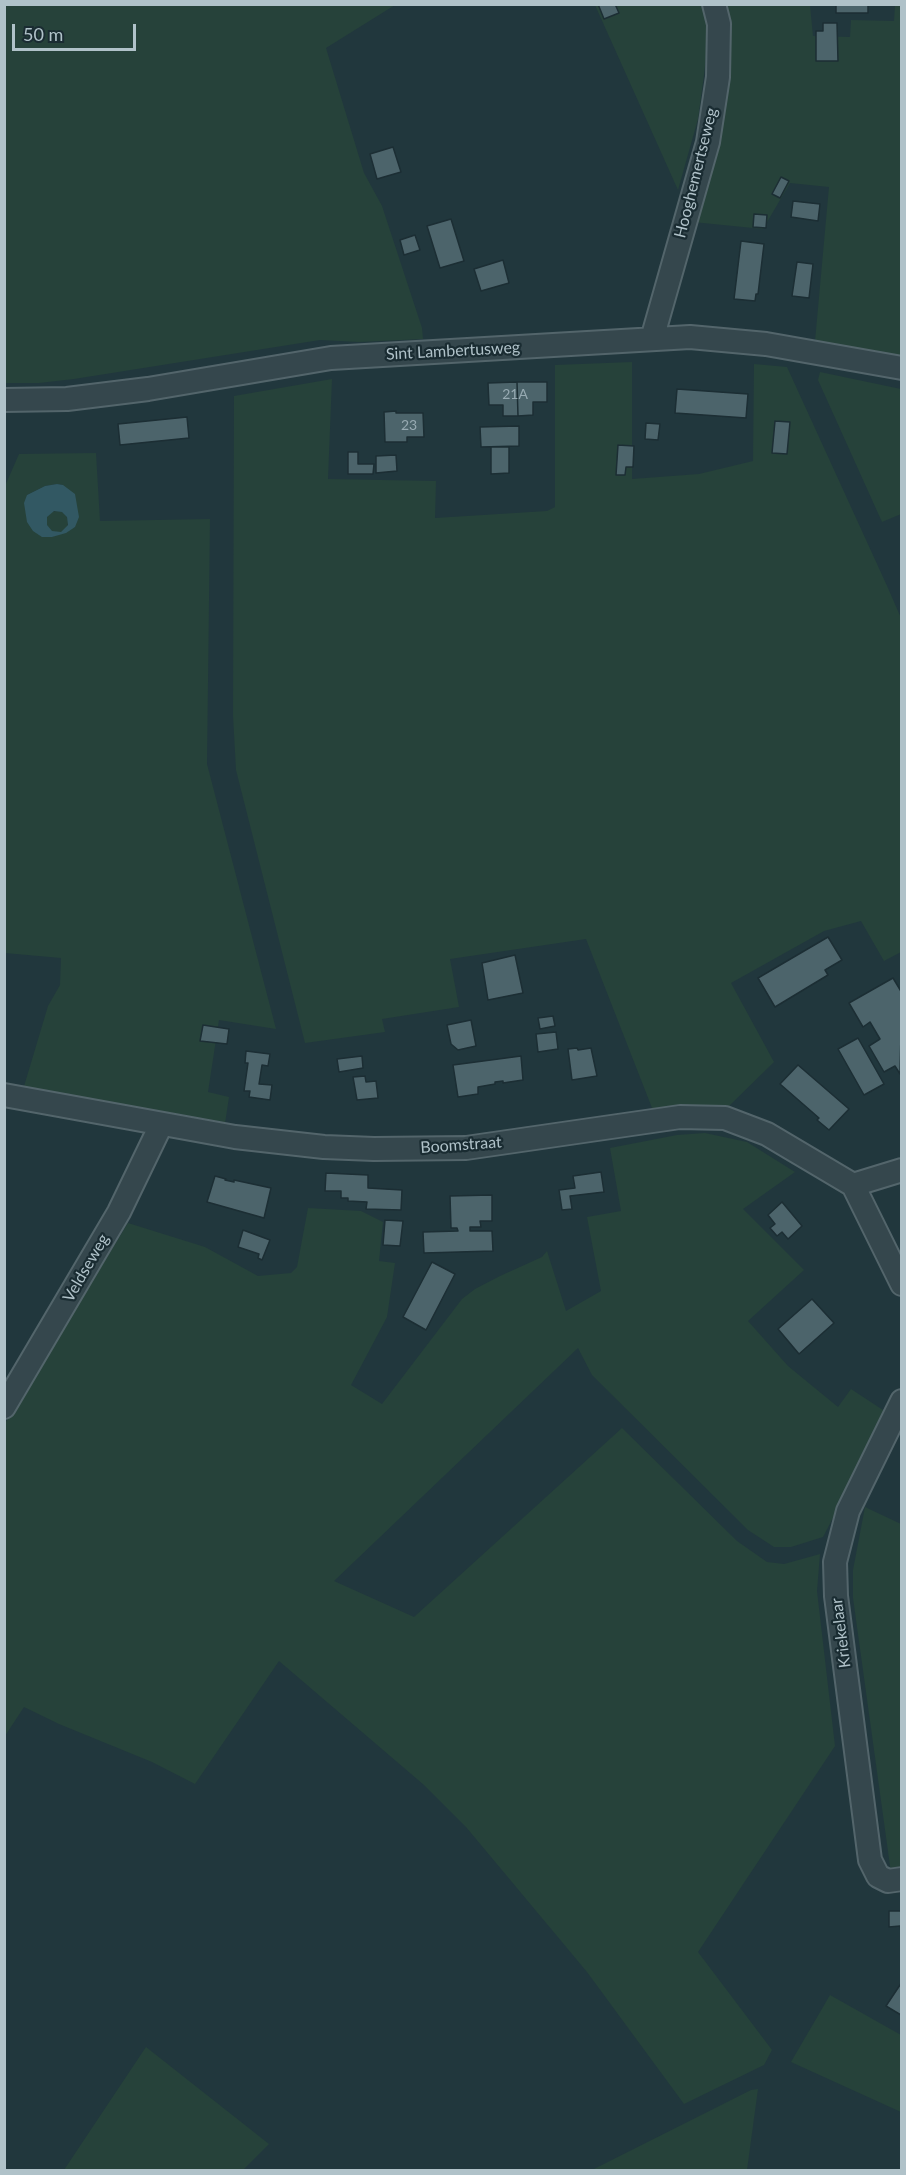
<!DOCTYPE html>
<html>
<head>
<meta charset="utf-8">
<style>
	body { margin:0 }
	#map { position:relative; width:906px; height:2175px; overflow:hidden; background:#21373d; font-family:Lato,sans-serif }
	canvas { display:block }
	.frame { position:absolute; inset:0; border:6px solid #b0c2c9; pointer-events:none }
	.scale { position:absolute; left:12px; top:24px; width:124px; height:27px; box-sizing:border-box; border:3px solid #b0c2c9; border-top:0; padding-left:8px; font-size:18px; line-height:21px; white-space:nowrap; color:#b0c2c9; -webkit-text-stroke:4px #1a2c32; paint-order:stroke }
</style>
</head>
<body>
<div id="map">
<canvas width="906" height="2175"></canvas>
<div class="frame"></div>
<div class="scale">50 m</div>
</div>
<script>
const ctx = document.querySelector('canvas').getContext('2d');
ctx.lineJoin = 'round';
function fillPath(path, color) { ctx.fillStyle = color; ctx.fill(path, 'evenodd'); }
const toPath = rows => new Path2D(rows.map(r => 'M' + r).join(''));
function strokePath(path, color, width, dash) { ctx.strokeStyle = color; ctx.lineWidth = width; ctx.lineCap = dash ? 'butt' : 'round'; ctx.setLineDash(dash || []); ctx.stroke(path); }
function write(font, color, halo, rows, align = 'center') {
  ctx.font = font + ' Lato,sans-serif'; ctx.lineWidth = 4.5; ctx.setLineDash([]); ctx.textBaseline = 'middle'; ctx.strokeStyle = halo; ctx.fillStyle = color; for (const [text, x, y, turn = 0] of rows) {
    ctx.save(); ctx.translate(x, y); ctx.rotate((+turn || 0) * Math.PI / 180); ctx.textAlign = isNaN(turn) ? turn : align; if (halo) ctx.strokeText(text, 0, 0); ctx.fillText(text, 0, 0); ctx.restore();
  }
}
fillPath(toPath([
	[5,4,395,5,326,48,364,173,382,206,422,328,423,339,359,342,320,340,74,379,39,383,5,383],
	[595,5,702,5,706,19,707,48,704,75,698,119,678,190],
	[726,5,810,5,813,36,850,37,851,20,894,21,895,5,901,5,901,359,815,341,829,187,790,183,763,229,693,222,727,99,731,65],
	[632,362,632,479,699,474,753,461,754,364,787,367,888,588,901,618,901,952,884,961,861,921,824,931,731,983,774,1062,727,1108,699,1106,654,1113,586,939,450,959,459,1007,382,1019,385,1032,305,1043,236,770,233,716,234,396,332,379,328,479,436,481,435,518,547,511,555,507,555,365],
	[820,372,901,389,901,514,882,522,818,380],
	[96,453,100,521,210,519,207,764,276,1029,219,1020,208,1092,229,1097,224,1130,22,1093,48,1006,60,985,61,958,5,953,5,486,19,454],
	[57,484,63,485,75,527,52,537,27,495,45,486],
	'46 522a11 11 0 1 1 22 0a11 11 0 1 1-22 0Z',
	[705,1133,747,1142,795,1172,743,1209,804,1270,748,1321,788,1366,838,1407,851,1389,886,1412,874,1439,823,1537,791,1547,774,1547,748,1530,592,1375,578,1348,334,1581,414,1617,622,1428,737,1541,767,1562,784,1564,820,1554,817,1591,835,1746,698,1952,772,2050,764,2065,684,2104,587,1972,466,1827,424,1785,279,1661,195,1784,152,1762,59,1724,24,1707,5,1736,4,1425,128,1223,205,1247,258,1276,291,1273,297,1267,308,1208,361,1211,383,1222,379,1261,395,1263,387,1317,351,1385,382,1404,462,1299,475,1289,500,1276,542,1257,547,1251,566,1311,601,1291,587,1217,621,1211,610,1148,677,1135],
	[865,1507,901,1524,902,1871,891,1873,853,1598,853,1570],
	[830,1995,901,2035,901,2112,791,2062],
	[146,2047,269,2144,243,2170,64,2170],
	[758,2089,747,2170,592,2170,751,2090]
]), '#26423a');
fillPath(toPath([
	[57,484,63,485,75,494,79,517,75,527,66,533,52,537,42,537,33,531,27,522,24,503,27,495,45,486],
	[54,511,62,512,67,517,68,525,61,532,52,531,47,525,47,517]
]), '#325863');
const building = toPath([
	[598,4,615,4,619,13,604,19,598,4],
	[836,4,868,4,868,13,836,13,836,4],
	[823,23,837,23,838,61,816,61,816,31,823,31,823,23],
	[393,147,401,172,377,179,370,154,393,147],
	[781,177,789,181,780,198,772,194,781,177],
	[793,201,820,204,818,221,791,217,793,201],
	[754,214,767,215,766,228,753,227,754,214],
	[451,219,464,261,440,268,427,226,451,219],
	[415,235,420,250,404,255,400,240,415,235],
	[741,241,764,244,758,294,756,294,755,301,734,299,741,241],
	[503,260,509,283,481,291,474,269,503,260],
	[797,262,813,264,809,298,792,296,797,262],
	[517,382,518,416,503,416,503,405,489,405,488,383,517,382],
	[517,382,547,382,547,402,533,402,533,415,518,416,517,382],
	[677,389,748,394,746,418,675,413,677,389],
	[396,411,396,413,423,413,424,437,407,437,407,442,385,442,384,412,396,411],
	[187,417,189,438,120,445,118,424,187,417],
	[775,421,790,422,787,454,772,453,775,421],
	[646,423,660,424,658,440,645,439,646,423],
	[519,426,519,446,481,447,480,427,519,426],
	[618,445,634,446,633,467,626,467,625,475,616,475,618,445],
	[491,447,509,447,509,473,491,474,491,447],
	[348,452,358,452,358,464,374,464,373,474,348,474,348,452],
	[396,455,397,471,376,473,376,456,396,455],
	[828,937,842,960,825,970,828,975,775,1007,758,978,828,937],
	[515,955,523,993,488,1000,482,963,515,955],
	[893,978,902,993,900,1074,895,1066,884,1072,869,1046,880,1039,870,1022,863,1027,849,1003,893,978],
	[553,1016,555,1026,540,1029,538,1018,553,1016],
	[471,1020,476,1046,458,1050,451,1044,447,1025,471,1020],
	[203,1025,229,1029,227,1044,200,1041,203,1025],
	[556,1032,558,1049,538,1052,536,1034,556,1032],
	[858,1038,884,1084,864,1095,838,1049,858,1038],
	[577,1048,578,1050,591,1048,597,1076,572,1080,568,1049,577,1048],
	[246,1051,270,1054,268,1066,262,1065,259,1084,272,1085,270,1100,249,1097,250,1091,244,1091,248,1063,245,1063,246,1051],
	[362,1056,363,1068,339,1072,337,1059,362,1056],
	[521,1056,523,1080,503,1083,503,1081,495,1082,495,1084,478,1087,478,1094,458,1097,453,1065,521,1056],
	[798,1065,849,1109,829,1130,817,1120,819,1118,780,1084,798,1065],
	[365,1076,366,1082,376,1081,378,1098,357,1100,353,1077,365,1076],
	[601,1172,604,1192,570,1196,572,1209,562,1210,559,1190,575,1188,573,1176,601,1172],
	[326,1173,368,1175,368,1188,402,1190,401,1210,366,1209,367,1202,348,1201,348,1198,341,1198,341,1191,325,1191,326,1173],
	[215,1176,226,1179,225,1180,234,1182,234,1180,271,1188,264,1218,207,1202,215,1176],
	[492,1195,492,1221,480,1221,481,1227,470,1227,470,1231,492,1231,493,1251,424,1253,423,1232,458,1231,457,1228,451,1228,450,1196,492,1195],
	[782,1202,802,1226,788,1239,782,1232,777,1236,770,1228,775,1224,768,1215,782,1202],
	[385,1220,403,1221,400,1246,383,1245,385,1220],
	[243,1230,270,1240,262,1260,258,1258,259,1254,238,1247,243,1230],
	[432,1262,455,1274,426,1330,403,1317,432,1262],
	[812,1299,834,1323,799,1354,778,1329,812,1299],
	[889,1911,902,1911,902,1936,900,1926,889,1927,889,1911],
	[902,1982,902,2015,901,2015,886,2006,902,1982]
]);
fillPath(building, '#4c646b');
strokePath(building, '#1c2e34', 1.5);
const minor = toPath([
	[652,339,708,142,718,77,719,24,714,4],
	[4,400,67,399,148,389,331,358,690,337,766,344,902,368],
	[4,1095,235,1137,324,1147,374,1149,466,1148,680,1117,725,1118,767,1134,853,1185,902,1170],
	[853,1185,902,1284],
	[902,1401,848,1511,835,1562,836,1596,870,1860,878,1876,888,1881,902,1879],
	[4,1407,119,1212,161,1125]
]);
strokePath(minor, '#53656b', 26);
strokePath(minor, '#35474d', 22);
write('14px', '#97aab2', null, [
	["21A",515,394],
	["23",409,425]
]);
write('16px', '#b0c2c9', '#1a2c32', [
	["Hooghemertseweg",696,173,-76],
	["Sint Lambertusweg",453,351,-3],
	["Boomstraat",461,1145,-4],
	["Veldseweg",86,1268,-60],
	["Kriekelaar",841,1633,-97]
]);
</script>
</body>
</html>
